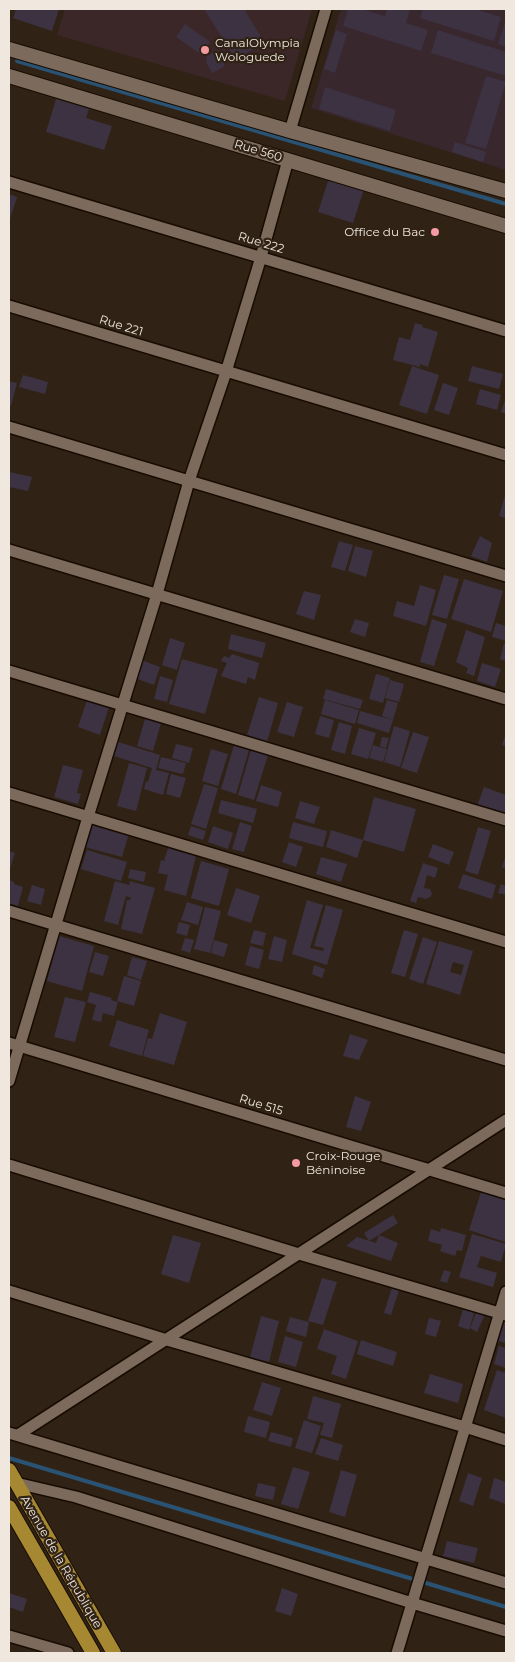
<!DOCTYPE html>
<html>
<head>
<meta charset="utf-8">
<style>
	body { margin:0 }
	#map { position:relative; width:515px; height:1662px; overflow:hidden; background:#302316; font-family:Montserrat,sans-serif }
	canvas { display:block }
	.frame { position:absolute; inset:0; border:10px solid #f0e7de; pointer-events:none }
</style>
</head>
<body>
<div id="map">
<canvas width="515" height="1662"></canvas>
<div class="frame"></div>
</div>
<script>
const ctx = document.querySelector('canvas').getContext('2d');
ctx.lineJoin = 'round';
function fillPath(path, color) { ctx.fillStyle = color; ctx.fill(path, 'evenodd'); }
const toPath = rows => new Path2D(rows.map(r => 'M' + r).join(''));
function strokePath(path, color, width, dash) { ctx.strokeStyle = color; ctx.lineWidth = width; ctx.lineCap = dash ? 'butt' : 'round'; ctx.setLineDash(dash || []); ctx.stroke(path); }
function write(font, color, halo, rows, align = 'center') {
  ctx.font = font + ' Montserrat,sans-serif'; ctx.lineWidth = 4.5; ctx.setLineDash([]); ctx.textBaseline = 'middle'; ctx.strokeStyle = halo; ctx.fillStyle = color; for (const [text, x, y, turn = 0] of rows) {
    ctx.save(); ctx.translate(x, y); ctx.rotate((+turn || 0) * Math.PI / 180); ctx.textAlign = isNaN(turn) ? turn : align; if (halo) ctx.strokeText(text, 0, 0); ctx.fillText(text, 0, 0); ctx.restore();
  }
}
fillPath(toPath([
	[65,9,312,9,285,101,57,35]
]), '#3b2728');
fillPath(toPath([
	[341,9,506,9,506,170,311,108]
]), '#39272e');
strokePath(toPath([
	[17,61,506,204],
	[9,1458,506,1607]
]), '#295273', 4);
fillPath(toPath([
	[16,9,59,9,52,31,13,18],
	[204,9,244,9,264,42,236,60],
	[348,9,361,9,385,16,387,9,410,9,406,23,428,30,421,51,343,26],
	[423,9,474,9,501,17,494,41,420,18],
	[506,20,506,47,498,44],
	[185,24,210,42,202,55,176,37],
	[336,30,347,34,335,73,324,69],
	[438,30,506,52,506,76,431,53],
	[217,51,225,66,212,73,206,62,207,56],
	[486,76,506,82,486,149,465,143],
	[325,87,396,110,390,131,319,109],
	[56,99,89,109,86,118,112,126,104,150,46,132],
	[455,142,486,152,483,162,452,152],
	[329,178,364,189,353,223,318,212],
	[9,194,17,197,9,222],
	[415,323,423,325,422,327,438,332,428,367,420,364,420,367,393,360,399,337,410,340],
	[412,366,439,375,427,414,399,405],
	[472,366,503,374,499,389,468,381],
	[23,375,48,382,45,394,19,387],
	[9,381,17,383,11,406,9,405],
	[443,383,458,388,449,415,434,410],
	[480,389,501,395,497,410,476,404],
	[506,397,506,414,501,412],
	[9,472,32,477,28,491,9,487],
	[506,492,506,518,499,516],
	[480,536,492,543,487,562,471,556],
	[339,541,353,545,345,571,331,567],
	[355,546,373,551,366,577,348,571],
	[444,575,459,579,447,619,432,615],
	[464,579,503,591,491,632,451,619],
	[420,585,436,590,426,626,393,616,397,601,414,606],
	[304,591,321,595,314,620,296,614],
	[355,619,369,623,365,637,350,632],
	[432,619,447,624,434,666,420,662],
	[496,623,506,626,506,641,492,637],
	[466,630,485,637,474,676,466,673,468,668,456,662],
	[231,634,266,643,262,658,228,649],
	[170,638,185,643,177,670,162,665],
	[504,643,506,644,506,661,500,659],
	[232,654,259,663,255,680,248,677,246,684,221,676,227,663,221,661,224,656,229,658],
	[182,659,218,669,205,714,169,704],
	[141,660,160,667,154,685,135,678],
	[482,663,501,669,495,687,477,681],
	[376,674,390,678,383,703,369,699],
	[160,676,173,680,167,702,154,699],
	[390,680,404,684,399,702,385,698],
	[326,689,363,700,360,709,323,699],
	[259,697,278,703,267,742,247,735],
	[87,700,109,707,100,735,78,727],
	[325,700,359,710,355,724,321,714],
	[387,700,398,703,393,720,382,716],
	[287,702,303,707,294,737,277,732],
	[360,711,393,720,389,733,357,723],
	[320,716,334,720,329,738,315,734],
	[145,719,161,723,153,751,137,746],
	[339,722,352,726,345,754,331,750],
	[394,726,410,731,400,767,384,762],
	[359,728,376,733,368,759,351,754],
	[413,732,429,737,417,773,401,768],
	[506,733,506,746,502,745],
	[382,737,389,738,386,748,380,746],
	[115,741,160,755,156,770,169,773,163,795,144,789,146,781,148,782,152,768,111,755],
	[176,744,193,748,189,763,172,758],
	[234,745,249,750,236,794,221,789],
	[373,745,387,749,383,762,369,758],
	[211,749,228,754,218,786,202,781],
	[251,750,268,755,254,800,238,795],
	[161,757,186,763,183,774,158,768],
	[129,763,147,768,136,811,117,806],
	[63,765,83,770,77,793,81,794,78,804,54,797],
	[171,774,186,778,180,798,166,794],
	[204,784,218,788,206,829,191,824],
	[261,785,282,792,278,807,256,801],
	[484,787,506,795,506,816,477,806],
	[374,797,416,809,404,852,363,840],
	[221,800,257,809,253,823,218,813],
	[300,801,320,807,314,824,295,818],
	[240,822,252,826,244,852,232,849],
	[293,822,327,831,323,847,289,838],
	[92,823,129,833,122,857,85,847],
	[191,826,206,831,203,840,188,835],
	[213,826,233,833,228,849,208,842],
	[478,827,491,831,478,875,465,871],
	[331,830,363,840,357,858,326,847],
	[289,842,303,847,296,867,282,862],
	[433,844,454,852,449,865,428,857],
	[168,848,196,856,186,896,164,890,168,875,158,873,161,860,164,861],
	[87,850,127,862,121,881,81,869],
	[9,851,15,853,9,872],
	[506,854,506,869,502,867],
	[321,857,347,864,341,882,316,874],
	[201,861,229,869,219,906,191,898],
	[423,863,438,868,435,878,427,875,424,888,430,889,432,894,430,897,426,899,418,897,416,903,410,901],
	[130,869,146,872,144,882,128,878],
	[463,874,496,885,492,899,458,888],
	[9,880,14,882,14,884,23,887,18,906,9,903],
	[115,881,129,885,130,881,155,888,142,934,121,929,127,900,130,900,131,898,126,896,118,925,104,921],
	[501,884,506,886,506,895,498,893],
	[32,885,45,889,41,905,27,901],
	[236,888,260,896,251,923,227,915],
	[307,900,323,905,310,948,323,951,324,948,314,946,326,905,343,910,327,965,292,954],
	[187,902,203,907,198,925,181,920],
	[205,907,221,911,210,953,194,949],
	[179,922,190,925,187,936,176,933],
	[254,930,266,933,263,946,250,943],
	[404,930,418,934,405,977,391,973],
	[59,936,94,946,82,991,47,981],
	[274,936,287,940,282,962,268,959],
	[423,937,437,942,423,984,409,979],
	[185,938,194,940,190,953,181,950],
	[214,940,228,944,224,957,211,953],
	[439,941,473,951,460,995,426,984],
	[453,962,464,965,461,975,450,972],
	[250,946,264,950,259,969,245,965],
	[95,952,109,956,103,976,89,972],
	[132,957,147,961,141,980,127,975],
	[314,965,325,969,322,978,312,974],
	[124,976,141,981,134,1006,117,1001],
	[90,992,112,998,111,1000,118,1002,114,1016,103,1013,101,1022,92,1020,96,1005,87,1002],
	[65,997,86,1002,75,1042,54,1037],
	[160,1013,187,1022,174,1065,143,1056,148,1038,152,1039],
	[117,1020,149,1030,142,1056,109,1046],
	[350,1034,368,1040,359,1060,343,1056],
	[355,1096,371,1102,361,1131,346,1127],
	[481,1192,506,1200,505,1242,469,1230],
	[393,1215,398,1223,369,1241,364,1233],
	[441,1228,466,1235,462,1251,457,1250,455,1256,440,1251,442,1245,428,1241,431,1229,440,1232],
	[472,1234,506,1244,501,1262,481,1256,477,1267,497,1273,493,1287,459,1277],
	[173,1235,201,1243,189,1283,161,1274],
	[379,1235,398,1243,391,1261,346,1246,357,1237,376,1243],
	[444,1270,451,1272,447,1283,440,1281],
	[322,1278,337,1282,323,1325,308,1321],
	[393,1284,400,1287,391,1315,384,1313],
	[464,1306,475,1310,469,1330,458,1326],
	[478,1308,486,1312,477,1332,470,1328],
	[261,1316,279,1321,269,1362,250,1357],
	[290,1317,309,1322,306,1337,286,1331],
	[429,1318,441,1321,436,1337,425,1334],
	[504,1322,506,1322,506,1343,498,1341],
	[324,1329,358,1341,346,1379,331,1374,337,1356,317,1349],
	[285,1336,303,1342,296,1367,278,1362],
	[361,1340,397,1352,393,1366,357,1354],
	[499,1346,506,1348,506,1368,494,1364],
	[497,1370,506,1373,506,1418,484,1410],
	[430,1374,463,1384,458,1403,424,1393],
	[262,1382,281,1388,272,1416,253,1410],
	[313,1396,341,1404,332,1438,320,1435,324,1423,307,1419],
	[248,1416,270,1422,266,1438,244,1432],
	[304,1420,321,1426,312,1453,295,1448],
	[271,1432,293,1438,291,1447,268,1441],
	[321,1438,343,1445,338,1461,315,1454],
	[293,1467,310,1472,298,1509,281,1504],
	[341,1470,357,1475,345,1517,329,1512],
	[468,1473,482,1478,473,1506,459,1501],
	[494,1478,506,1482,506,1504,489,1498],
	[258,1483,276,1487,273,1500,255,1496],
	[447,1541,478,1548,474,1563,443,1556],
	[282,1588,298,1594,291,1616,275,1611],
	[9,1593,27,1599,23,1612,9,1607]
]), '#3c3242');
const minor = toPath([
	[290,131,326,9],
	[9,182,506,331],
	[9,306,506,455],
	[9,427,506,576],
	[9,550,506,699],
	[9,671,506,820],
	[9,793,506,942],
	[9,911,506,1060],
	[9,1043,506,1193],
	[9,1081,88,817,157,594,189,481,226,372,261,257,288,160],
	[9,1165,299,1254,506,1315],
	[9,1291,167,1340,465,1427,506,1440],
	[9,1433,506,1583],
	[18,1435,506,1120],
	[16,1483,76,1497,412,1603,506,1631],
	[9,1636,68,1653],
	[397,1653,506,1292]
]);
const secondary = toPath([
	[9,49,290,131,506,191],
	[9,76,506,226]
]);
const primary = toPath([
	[9,1470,114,1653],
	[9,1507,93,1653]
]);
strokePath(minor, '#180c02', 14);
strokePath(secondary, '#180c02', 16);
strokePath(primary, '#180c02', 16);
strokePath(minor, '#7c6b5d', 11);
strokePath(secondary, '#7c6b5d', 14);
strokePath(primary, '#a68732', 14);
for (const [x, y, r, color] of [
	[205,50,5,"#f49aa2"],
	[435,232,5,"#f49aa2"],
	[296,1163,5,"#f49aa2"]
]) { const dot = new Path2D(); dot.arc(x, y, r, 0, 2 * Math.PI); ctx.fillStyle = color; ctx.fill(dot); strokePath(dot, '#302316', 2); }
write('12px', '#f0e7de', '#302316', [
	["CanalOlympia",215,43],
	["Wologuede",215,57],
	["Office du Bac",425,232,"right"],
	["Croix-Rouge",306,1156],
	["Béninoise",306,1170]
], 'left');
write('12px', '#f0e7de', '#302316', [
	["Rue 560",258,151,17],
	["Rue 222",261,243,17],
	["Rue 221",121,326,17],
	["Rue 515",261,1105,17],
	["Avenue de la République",61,1562,60]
]);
</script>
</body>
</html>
